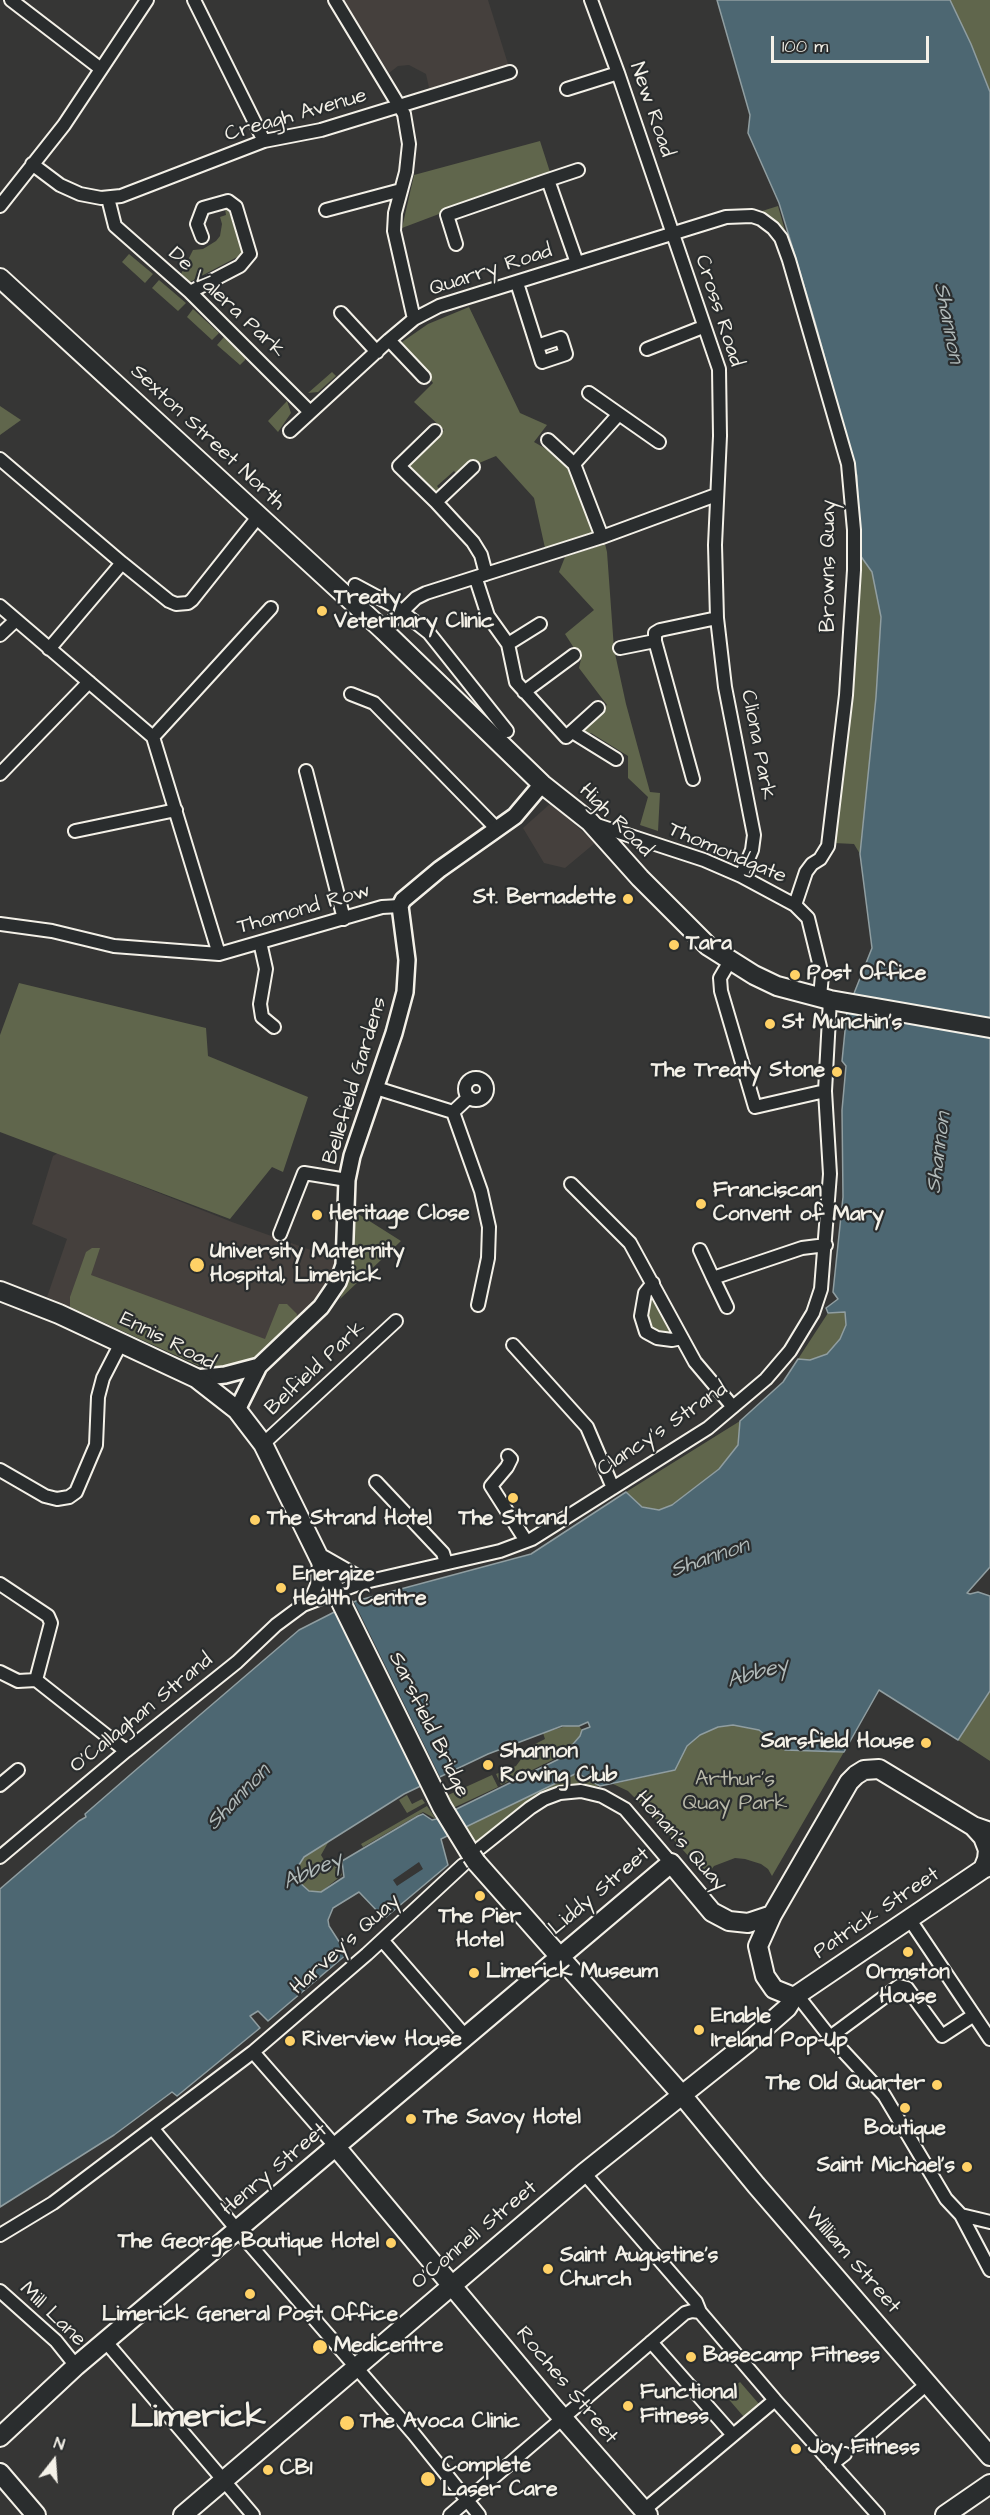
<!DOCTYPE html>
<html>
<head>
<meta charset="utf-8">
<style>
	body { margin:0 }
	#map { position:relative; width:990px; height:2515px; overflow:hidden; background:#363635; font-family:"Architects Daughter",sans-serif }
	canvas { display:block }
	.north { position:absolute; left:24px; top:2431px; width:60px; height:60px; -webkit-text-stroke:4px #2a2d2e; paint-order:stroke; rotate:17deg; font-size:16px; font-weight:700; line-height:24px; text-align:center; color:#f4f1e8 }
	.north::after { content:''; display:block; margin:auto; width:21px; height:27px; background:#f4f1e8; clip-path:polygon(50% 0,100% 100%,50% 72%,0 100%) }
	.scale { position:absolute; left:771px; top:36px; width:158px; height:27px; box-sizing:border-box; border:3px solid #f4f1e8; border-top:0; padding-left:8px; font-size:18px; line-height:21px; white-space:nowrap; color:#f4f1e8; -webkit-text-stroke:4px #2a2d2e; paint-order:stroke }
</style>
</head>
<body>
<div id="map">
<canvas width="990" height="2515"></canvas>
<div class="north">N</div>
<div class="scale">100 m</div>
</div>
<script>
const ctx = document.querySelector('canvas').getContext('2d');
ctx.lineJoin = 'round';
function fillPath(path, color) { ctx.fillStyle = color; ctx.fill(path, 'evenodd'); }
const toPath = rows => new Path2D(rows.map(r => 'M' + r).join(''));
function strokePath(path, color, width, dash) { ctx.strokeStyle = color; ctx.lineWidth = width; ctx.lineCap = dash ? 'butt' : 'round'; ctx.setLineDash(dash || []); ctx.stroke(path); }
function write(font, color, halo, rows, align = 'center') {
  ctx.font = font + ' "Architects Daughter",sans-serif'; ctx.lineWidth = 4.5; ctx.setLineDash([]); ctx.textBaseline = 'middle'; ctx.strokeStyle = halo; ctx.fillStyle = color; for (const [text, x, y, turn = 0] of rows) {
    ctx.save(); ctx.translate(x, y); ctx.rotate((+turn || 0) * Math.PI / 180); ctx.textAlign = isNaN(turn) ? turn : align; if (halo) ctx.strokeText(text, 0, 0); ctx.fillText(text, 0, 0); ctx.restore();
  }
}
fillPath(toPath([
	[344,0,488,0,508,64,430,92,426,74,409,65,398,66,389,73],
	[551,803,595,843,565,868,544,863,523,828],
	[58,1153,232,1222,336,1259,333,1270,329,1281,296,1322,255,1359,192,1362,47,1297,67,1239,32,1224,53,1156]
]), '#45403d');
fillPath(toPath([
	[950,0,990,0,990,92,971,44],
	[540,141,550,172,402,228,414,175],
	[778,206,786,234,778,223,759,212],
	[225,209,229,212,242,248,241,255,190,282,181,274,193,250,203,249,216,241,220,236,222,224,220,217,226,215],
	[129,254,153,274,145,283,122,262],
	[159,280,186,303,178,311,152,288],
	[469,307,520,413,547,425,534,442,564,459,594,532,545,548,534,498,496,456,467,468,458,475,454,471,437,486,440,490,434,495,406,466,444,430,414,402,433,383,402,342,428,324],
	[193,309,219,333,212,340,187,317],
	[224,337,245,356,245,360,240,365,217,345],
	[332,372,336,376,318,392,308,393],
	[287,401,291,413,278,432,268,421],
	[0,406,21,420,0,435],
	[605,544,607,552,614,649,626,704,650,792,660,793,658,831,640,825,648,797,628,778,628,756,591,733,586,735,582,727,607,705,579,668,581,659,565,634,594,610,559,572,565,557],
	[860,555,872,571,881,617,876,697,860,854,854,844,834,843,860,588],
	[19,983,206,1028,208,1056,308,1097,283,1172,272,1167,230,1219,0,1132,0,1035],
	[352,1210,401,1241,340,1299,353,1261],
	[92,1248,100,1248,91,1275,265,1339,279,1304,287,1304,297,1314,296,1321,258,1359,249,1364,212,1369,199,1366,70,1307,70,1297,86,1252],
	[648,1300,655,1300,672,1331,671,1336,659,1334,649,1328,645,1318],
	[845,1312,846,1325,840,1339,827,1354,810,1360,798,1359,828,1313],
	[740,1421,738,1445,719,1469,672,1505,659,1510,642,1507,626,1492],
	[990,1691,990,1761,958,1740],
	[573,1724,579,1726,582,1730,580,1736,563,1755,501,1785,496,1774,516,1766,531,1746,545,1739,543,1733],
	[733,1725,759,1730,785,1750,844,1752,772,1876,768,1869,761,1864,745,1859,735,1858,714,1866,708,1874,708,1878,649,1812,628,1791,613,1784,675,1770,687,1746,700,1735,718,1727],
	[577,1773,600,1786,565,1787,477,1845,472,1844,463,1827],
	[492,1775,498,1787,453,1808,446,1796],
	[407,1795,412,1804,422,1799,425,1803,407,1813,399,1800],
	[427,1806,436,1819,423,1812,363,1847,361,1844],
	[329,1841,321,1855,324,1860,335,1860,342,1875,321,1892,309,1891,299,1882,296,1873,298,1864,304,1857],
	[740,2382,759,2404,744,2417,725,2395]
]), '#60664c');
const water = toPath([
	[717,0,950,0,971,44,990,92,990,1567,967,1593,970,1594,978,1592,990,1596,990,1691,958,1740,879,1690,844,1752,785,1750,759,1730,733,1725,718,1727,700,1735,687,1746,675,1770,600,1786,577,1773,441,1839,448,1865,386,1917,382,1916,359,1892,333,1908,328,1920,329,1926,347,1954,268,2021,258,2011,250,2016,260,2028,177,2096,172,2092,114,2135,0,2207,0,1889,79,1821,86,1817,85,1814,138,1768,299,1630,356,1601,531,1554,626,1492,642,1507,659,1510,672,1505,719,1469,738,1445,740,1421,783,1382,798,1359,810,1360,827,1354,840,1339,846,1325,845,1312,828,1313,826,1308,838,1299,833,1292,843,1197,842,1110,846,1066,842,1061,847,1011,872,948,860,854,876,697,881,617,872,572,860,555,857,476,815,322,779,203,748,133,750,115,717,0],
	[588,1722,590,1727,582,1730,580,1736,561,1758,436,1819,432,1820,423,1814,418,1816,342,1861,344,1877,321,1892,309,1891,299,1882,297,1868,304,1857,404,1794,488,1754,562,1726,579,1726,588,1722]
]);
fillPath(water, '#4d6772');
strokePath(water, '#909ea1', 1.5);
fillPath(toPath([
	[354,1602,441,1779,423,1788,335,1611],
	[419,1862,423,1869,397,1886,393,1880]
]), '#363635');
const minor = toPath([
	[11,0,101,69],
	[194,0,264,141],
	[335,0,404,114,409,144,406,172,395,213,394,231,414,319],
	[591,0,618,73,719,369,720,436,715,545,717,618,725,687,754,835,752,850,741,876],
	[567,89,618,73],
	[32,164,60,185,80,194,101,198,121,196,264,141,321,130,510,72],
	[548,180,578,170],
	[108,198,115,226,190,292,310,412],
	[0,206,64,125,147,0],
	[326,210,401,190],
	[456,244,447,215,548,180,577,263],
	[517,283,542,362,566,354,561,338,537,346],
	[190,292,240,266,250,254,236,207,228,201,203,208,197,224,202,237],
	[341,313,377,352],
	[389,340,424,377],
	[647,349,703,327],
	[589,393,659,442],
	[290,431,389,340,414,319,439,306,726,217,752,216,761,219,773,228,781,238,789,260,848,464,854,530,854,570,846,695,828,846,820,859,812,864,806,872,795,905],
	[435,431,399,466,436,502,473,467],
	[548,440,574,464,602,537],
	[0,459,122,563,169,601,176,604,188,603,192,600,258,517],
	[574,464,619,414],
	[436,502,473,542,481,555,486,574],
	[476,579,488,616,508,644,516,682,566,737,598,708],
	[355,585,396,607,429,633,507,731],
	[0,606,153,737,219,954],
	[383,630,416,598,426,593,602,537,716,495],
	[0,635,16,620],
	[655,641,693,779],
	[508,644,540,624],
	[620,648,655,641,655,633,660,630,717,618],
	[49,649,122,563],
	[524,692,574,655],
	[351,694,374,703,497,829],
	[574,733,616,759],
	[153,737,271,608],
	[306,771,344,919],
	[0,774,89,682],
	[594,824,704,860,741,876,795,905,808,918,822,975,820,997],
	[75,831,176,810],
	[0,924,52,931,114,946,219,954,382,907,400,906],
	[260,942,266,969,260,1004,262,1017,274,1027],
	[730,961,720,978,721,991,755,1107,825,1091],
	'465 1089a11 11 0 1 1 22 0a11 11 0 1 1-22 0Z',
	[376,1088,453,1112,469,1097],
	[453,1112,481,1191,489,1227,488,1258,478,1305],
	[571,1184,630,1243,695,1362,733,1407],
	[280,1234,304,1173,347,1180],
	[700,1250,713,1278,802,1248,826,1245],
	[713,1278,727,1307],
	[653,1283,645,1293,641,1316,646,1332,657,1338,672,1340,682,1338],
	[513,1345,587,1427,613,1488],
	[263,1444,396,1321],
	[508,1456,511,1459,507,1467,491,1486,526,1541],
	[0,1470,45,1496,57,1499,69,1497,76,1492,96,1445,98,1397,103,1378,121,1343],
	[376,1482,443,1553,446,1563],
	[0,1584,48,1616,51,1623,36,1680],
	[310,1602,317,1585,319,1563],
	[0,1672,18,1681,36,1680,126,1751],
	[0,1785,18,1770],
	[480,1848,530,1808,544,1799,560,1793,581,1791,602,1796,625,1809,671,1863],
	[0,1857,126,1751,237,1662,276,1625,303,1605,361,1583,500,1551,532,1539,708,1428,766,1379,790,1351,813,1313,821,1289,830,1174,825,1091,830,1000],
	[910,1920,990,2039],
	[382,1940,466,2037],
	[797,1995,830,2037,884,2095,946,2199,961,2215,990,2270],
	[830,2037,899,1986,907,1988,942,2036,974,2015],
	[253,2052,336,2147],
	[153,2129,238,2231,413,2433,479,2515],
	[584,2173,696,2302,700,2312,775,2400,878,2515],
	[961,2215,990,2222],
	[0,2235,53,2203,253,2052,367,1954,463,1865],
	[0,2291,56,2341,76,2366],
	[106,2342,253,2515],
	[651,2342,733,2435],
	[858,2444,928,2383],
	[832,2464,845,2454],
	[644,2510,775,2400],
	[450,2515,685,2313,692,2311,700,2312]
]);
const tertiary = toPath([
	[196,1378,225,1375,259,1366],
	[237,1410,259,1366,321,1307,338,1282,344,1265,347,1180,352,1156,394,1033,405,992,407,960,400,906,403,900,440,869,515,816,542,784]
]);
const secondary = toPath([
	[0,278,383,630,542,784,590,822,640,878,708,946,754,975,777,986,830,1000,990,1028],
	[0,1291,59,1314,196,1378,237,1410,263,1444,442,1807,472,1856],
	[320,1558,362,1582],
	[973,1826,983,1837,988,1850,987,1859,983,1869],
	[476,1862,682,2095,756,2185,990,2456],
	[794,1997,774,1989,765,1976,758,1946,772,1915,849,1782,856,1775,864,1770,879,1769,973,1826,990,1832],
	[336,2147,554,2408,648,2515],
	[0,2437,76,2366,671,1863,712,1912,729,1921,748,1923,772,1915],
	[0,2473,36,2515],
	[183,2515,584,2173,746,2044,787,2008,794,1997,983,1869,990,1866],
	[945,2515,990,2484]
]);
strokePath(minor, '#f4f1e8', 16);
strokePath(tertiary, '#f4f1e8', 20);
strokePath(secondary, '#f4f1e8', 22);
strokePath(minor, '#2a2d2e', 12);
strokePath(tertiary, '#2a2d2e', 15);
strokePath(secondary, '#2a2d2e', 18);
const secondaryBridge = toPath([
	[472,1856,476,1862]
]);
strokePath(secondaryBridge, '#f4f1e8', 22, []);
strokePath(secondaryBridge, '#2a2d2e', 18);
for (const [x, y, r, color] of [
	[322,611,6,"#ffd166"],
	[628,899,6,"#ffd166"],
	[674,945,6,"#ffd166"],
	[795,975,6,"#ffd166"],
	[770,1024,6,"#ffd166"],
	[837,1072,6,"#ffd166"],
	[701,1204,6,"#ffd166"],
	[317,1215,6,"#ffd166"],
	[197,1265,8,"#ffd166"],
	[513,1498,6,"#ffd166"],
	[255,1520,6,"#ffd166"],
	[281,1588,6,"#ffd166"],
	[926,1743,6,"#ffd166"],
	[488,1765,6,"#ffd166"],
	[480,1896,6,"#ffd166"],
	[908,1952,6,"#ffd166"],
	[474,1973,6,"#ffd166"],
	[699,2030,6,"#ffd166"],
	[290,2041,6,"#ffd166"],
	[937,2085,6,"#ffd166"],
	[905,2108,6,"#ffd166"],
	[411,2119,6,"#ffd166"],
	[967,2167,6,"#ffd166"],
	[391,2243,6,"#ffd166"],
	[548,2269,6,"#ffd166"],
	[250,2294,6,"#ffd166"],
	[320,2347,8,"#ffd166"],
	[691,2357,6,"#ffd166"],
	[628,2406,6,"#ffd166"],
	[347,2423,8,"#ffd166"],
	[796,2449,6,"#ffd166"],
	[268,2470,6,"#ffd166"],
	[428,2479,8,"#ffd166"]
]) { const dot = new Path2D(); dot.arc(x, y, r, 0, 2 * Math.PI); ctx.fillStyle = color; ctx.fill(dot); strokePath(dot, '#2a2d2e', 2); }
write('21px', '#f4f1e8', '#2a2d2e', [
	["New Road",651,110,71],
	["Creagh Avenue",296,116,-16],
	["Quarry Road",491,271,-18],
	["De Valera Park",226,303,43],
	["Cross Road",718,311,72],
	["Sexton Street North",207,438,43],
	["Browns Quay",830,566,-90],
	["Cliona Park",757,745,79],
	["High Road",615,821,45],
	["Thomondgate",727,854,23],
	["Thomond Row",304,910,-16],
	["Bellefield Gardens",356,1081,-73],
	["Ennis Road",167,1342,27],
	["Belfield Park",316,1369,-43],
	["Clancy's Strand",663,1430,-34],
	["O'Callaghan Strand",142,1714,-39],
	["Sarsfield Bridge",428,1725,64],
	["Honan's Quay",680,1842,48],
	["Liddy Street",600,1892,-40],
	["Patrick Street",877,1914,-34],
	["Harvey's Quay",346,1945,-42],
	["Henry Street",275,2170,-40],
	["O'Connell Street",475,2236,-40],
	["William Street",852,2261,49],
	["Mill Lane",52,2315,44],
	["Roches Street",566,2386,50]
]);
write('bold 21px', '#f4f1e8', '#2a2d2e', [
	["Treaty",334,599],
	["Veterinary Clinic",334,623],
	["St. Bernadette",616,899,"right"],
	["Tara",686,945],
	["Post Office",807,975],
	["St Munchin's",782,1024],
	["The Treaty Stone",825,1072,"right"],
	["Franciscan",713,1192],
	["Convent of Mary",713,1216],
	["Heritage Close",329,1215],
	["University Maternity",210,1253],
	["Hospital, Limerick",210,1277],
	["The Strand Hotel",267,1520],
	["The Strand",513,1520,"center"],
	["Energize",293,1576],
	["Health Centre",293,1600],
	["Sarsfield House",914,1743,"right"],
	["Shannon",500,1753],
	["Rowing Club",500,1777],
	["The Pier",480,1918,"center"],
	["Hotel",480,1942,"center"],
	["Limerick Museum",486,1973],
	["Ormston",908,1974,"center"],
	["House",908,1998,"center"],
	["Enable",711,2018],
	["Ireland Pop-Up",711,2042],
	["Riverview House",302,2041],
	["The Old Quarter",925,2085,"right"],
	["The Savoy Hotel",423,2119],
	["Boutique",905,2130,"center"],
	["Saint Michael's",955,2167,"right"],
	["The George Boutique Hotel",379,2243,"right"],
	["Saint Augustine's",560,2257],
	["Church",560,2281],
	["Limerick General Post Office",250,2316,"center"],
	["Medicentre",334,2347],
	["Basecamp Fitness",703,2357],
	["Functional",640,2394],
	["Fitness",640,2418],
	["The Avoca Clinic",360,2423],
	["Joy Fitness",808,2449],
	["Complete",442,2467],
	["Laser Care",442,2491],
	["CB1",280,2470]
], 'left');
write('21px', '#b9b9aa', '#2a2d2e', [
	["Arthur's",735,1781],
	["Quay Park",735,1805]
]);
write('italic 22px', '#b1bab9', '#2a2d2e', [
	["Shannon",947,323,79],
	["Shannon",940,1153,-83],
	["Shannon",710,1559,-19],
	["Abbey",758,1674,-16],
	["Shannon",239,1798,-46],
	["Abbey",313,1872,-24]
]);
write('bold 33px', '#f4f1e8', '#2a2d2e', [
	["Limerick",198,2419]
]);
</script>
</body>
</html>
